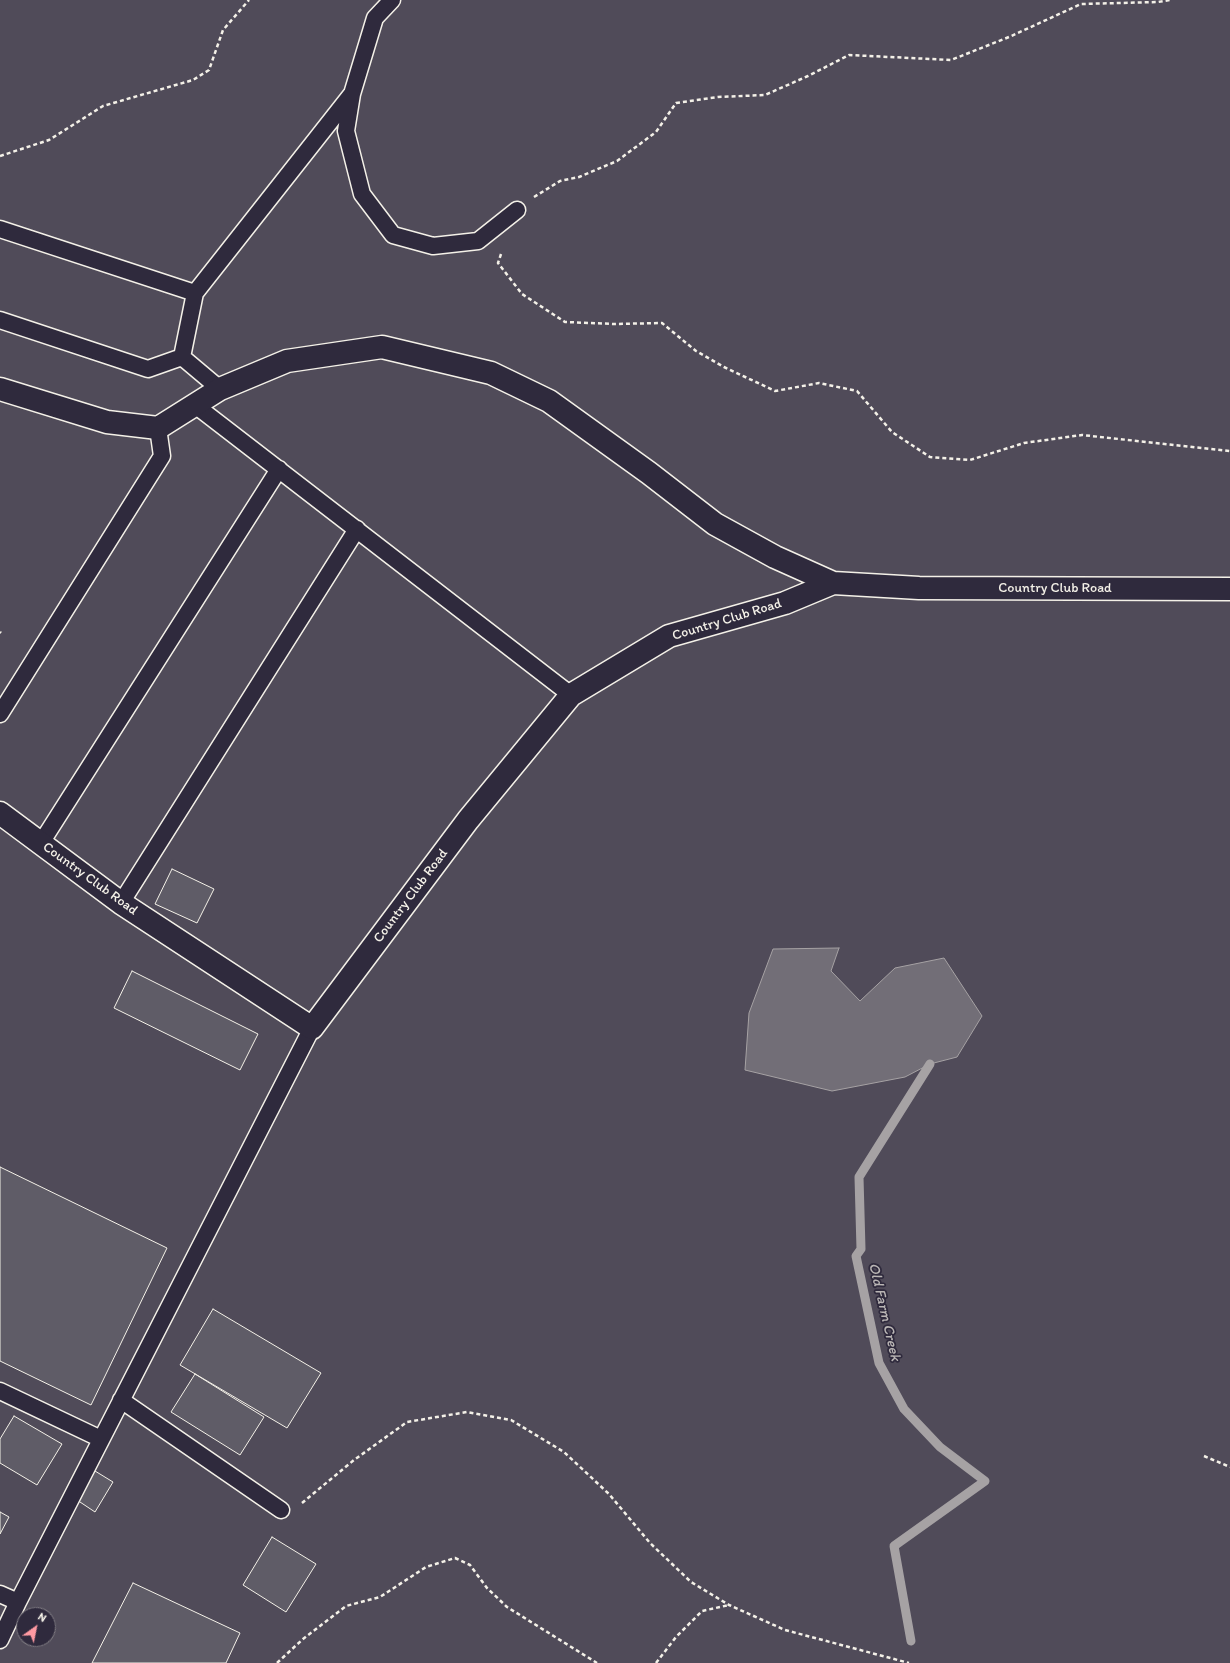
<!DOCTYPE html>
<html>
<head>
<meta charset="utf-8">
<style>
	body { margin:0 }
	#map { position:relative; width:1230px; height:1663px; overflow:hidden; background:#373244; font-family:Itim,sans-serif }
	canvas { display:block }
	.north { position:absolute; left:16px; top:1607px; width:40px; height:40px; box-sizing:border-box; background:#2f2a3d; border:1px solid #7e7a81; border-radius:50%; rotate:33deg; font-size:11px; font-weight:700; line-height:16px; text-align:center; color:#f4f1e8 }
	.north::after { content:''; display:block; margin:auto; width:14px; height:18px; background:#ff9aa2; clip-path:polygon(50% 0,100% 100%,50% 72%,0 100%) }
</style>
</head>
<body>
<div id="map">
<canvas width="1230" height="1663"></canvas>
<div class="north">N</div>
</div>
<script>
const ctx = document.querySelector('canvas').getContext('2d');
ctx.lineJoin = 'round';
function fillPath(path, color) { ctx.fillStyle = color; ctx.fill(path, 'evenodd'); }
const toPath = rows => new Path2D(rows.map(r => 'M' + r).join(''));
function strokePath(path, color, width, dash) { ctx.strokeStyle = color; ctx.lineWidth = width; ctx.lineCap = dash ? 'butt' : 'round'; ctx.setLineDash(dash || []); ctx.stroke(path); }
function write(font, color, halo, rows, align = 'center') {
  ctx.font = font + ' Itim,sans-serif'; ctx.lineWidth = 3.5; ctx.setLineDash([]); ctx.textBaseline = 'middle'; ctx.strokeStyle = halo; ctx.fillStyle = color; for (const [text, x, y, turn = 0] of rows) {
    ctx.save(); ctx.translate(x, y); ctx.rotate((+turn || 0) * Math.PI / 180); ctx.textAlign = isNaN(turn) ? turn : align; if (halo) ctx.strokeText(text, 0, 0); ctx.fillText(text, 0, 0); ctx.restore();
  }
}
fillPath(toPath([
	[0,0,1230,0,1230,1663,0,1663],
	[24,1615,48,1615,48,1639,24,1639]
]), '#504b59');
const water = toPath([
	[839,948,831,971,860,1001,895,968,944,958,982,1016,957,1057,930,1064,905,1077,832,1091,745,1070,749,1013,773,949,839,948]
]);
fillPath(water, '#726e77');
strokePath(water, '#a6a2a4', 1);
strokePath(toPath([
	[911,1641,894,1546,985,1481,940,1447,904,1409,879,1363,856,1256,861,1249,859,1177,930,1064]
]), '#a6a2a4', 9);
const building = toPath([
	[172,869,214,889,197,923,155,904,172,869],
	[132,971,258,1034,240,1070,114,1008,132,971],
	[0,1167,167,1248,91,1405,0,1361,0,1167],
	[213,1309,321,1373,287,1428,180,1365,213,1309],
	[195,1374,264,1417,240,1455,171,1412,195,1374],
	[14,1416,62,1444,37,1485,0,1463,0,1439,14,1416],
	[95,1471,113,1482,95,1512,77,1500,95,1471],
	[0,1512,9,1517,0,1534,0,1512],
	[272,1537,316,1564,286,1612,243,1585,272,1537],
	[133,1583,240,1633,226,1663,92,1663,133,1583]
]);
fillPath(building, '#5f5c67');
strokePath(building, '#f4f1e8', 1);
const lane = toPath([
	[392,0,375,18,352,94,346,131,362,194,393,235,433,246,478,241,517,210],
	[0,229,195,293,182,357],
	[195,293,351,95],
	[0,320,148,369,182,357],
	[182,357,220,389],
	[195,405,571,695],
	[0,714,162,456,158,428],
	[41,843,279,469],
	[121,903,357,529],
	[0,1391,101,1439],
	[121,1400,281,1510],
	[0,1594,18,1602],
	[0,1640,18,1602,312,1028]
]);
const street = toPath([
	[0,389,107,422,158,428,220,389,287,361,382,347,491,373,549,401,649,473,715,524,775,557,833,583,919,588,1230,589],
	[0,813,121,903,312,1028,468,820,571,695,669,636,785,603,833,583]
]);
strokePath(lane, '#f4f1e8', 19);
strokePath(street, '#f4f1e8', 25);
strokePath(toPath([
	[0,156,49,140,103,106,193,80,209,70,223,30,249,0],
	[534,197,560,181,579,177,617,161,656,132,676,103,718,97,765,95,808,76,849,55,951,60,1009,37,1081,4,1158,2,1170,0],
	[501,254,498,263,522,294,565,322,615,324,662,323,696,351,724,367,775,391,819,383,857,391,892,432,930,457,970,460,1024,443,1082,435,1230,451],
	[0,632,1,633],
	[1204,1456,1230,1467],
	[302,1503,354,1460,407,1422,467,1412,511,1420,564,1452,609,1494,650,1543,691,1582,729,1605,785,1630,909,1663],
	[277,1663,303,1639,346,1606,380,1597,426,1567,455,1558,470,1565,487,1588,507,1607,597,1663],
	[656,1663,676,1637,702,1611,729,1605]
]), '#f4f1e8', 2.5, [4, 3]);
strokePath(lane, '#2f2a3d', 16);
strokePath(street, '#2f2a3d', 22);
write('14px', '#f4f1e8', '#2f2a3d', [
	["Country Club Road",1055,588],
	["Country Club Road",727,620,-17],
	["Country Club Road",90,879,36],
	["Country Club Road",411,896,-53]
]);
write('italic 15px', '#bab6b5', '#2f2a3d', [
	["Old Farm Creek",884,1312,77]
]);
</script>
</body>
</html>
